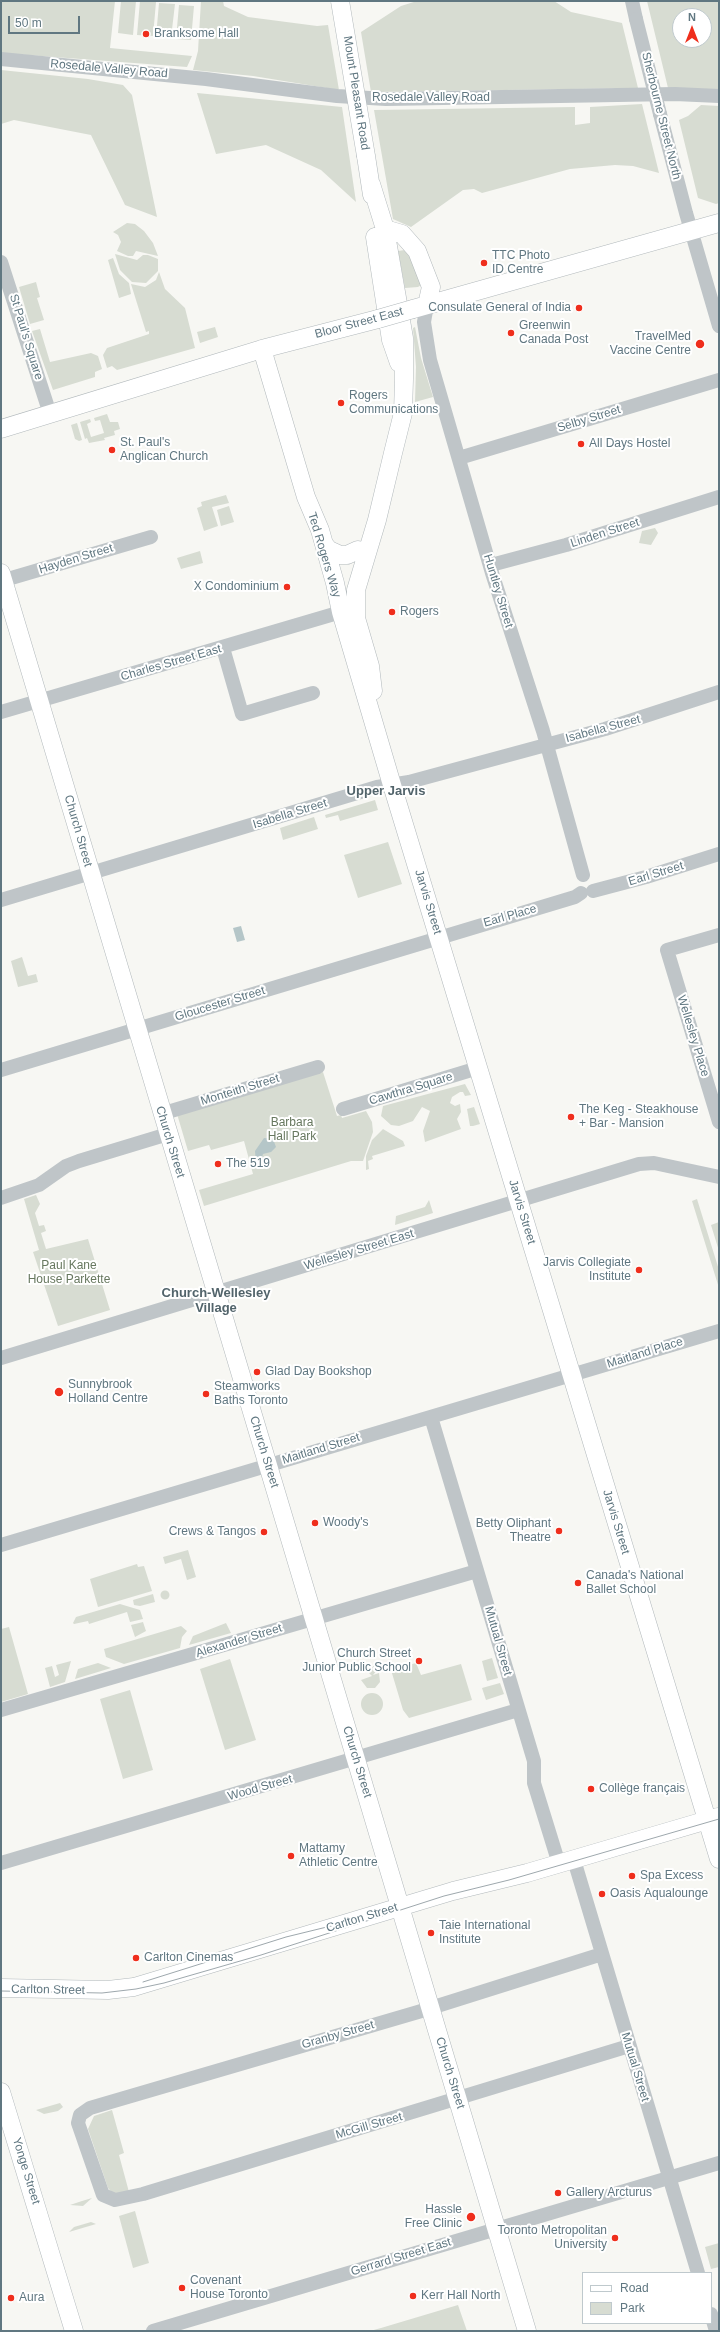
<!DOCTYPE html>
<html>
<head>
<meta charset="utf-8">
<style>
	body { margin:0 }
	#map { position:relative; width:720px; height:2332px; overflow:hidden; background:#f7f7f3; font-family:Helvetica,sans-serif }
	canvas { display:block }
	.frame { position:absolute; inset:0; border:2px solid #607781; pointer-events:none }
	.legend { position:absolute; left:582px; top:2272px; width:130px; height:52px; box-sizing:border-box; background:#fff; border:1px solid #bfc9cd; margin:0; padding:5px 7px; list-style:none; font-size:12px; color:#607781 }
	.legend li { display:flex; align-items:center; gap:8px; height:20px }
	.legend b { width:20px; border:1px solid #bfc9cd }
	.north { position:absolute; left:672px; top:8px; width:40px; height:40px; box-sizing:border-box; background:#fff; border:1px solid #bfc9cd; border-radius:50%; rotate:0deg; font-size:11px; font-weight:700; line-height:16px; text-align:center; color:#607781 }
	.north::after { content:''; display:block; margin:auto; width:14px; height:18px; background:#ef2e1c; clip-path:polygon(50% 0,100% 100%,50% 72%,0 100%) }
	.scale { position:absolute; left:8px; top:16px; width:72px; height:18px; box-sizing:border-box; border:2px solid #607781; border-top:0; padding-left:5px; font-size:12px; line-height:14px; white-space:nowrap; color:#607781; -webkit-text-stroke:3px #fff; paint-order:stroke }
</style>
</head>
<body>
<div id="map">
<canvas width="720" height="2332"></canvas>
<div class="frame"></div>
<ul class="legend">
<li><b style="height:5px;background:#fff"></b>Road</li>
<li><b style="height:11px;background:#d7dcd2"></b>Park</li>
</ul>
<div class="north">N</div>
<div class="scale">50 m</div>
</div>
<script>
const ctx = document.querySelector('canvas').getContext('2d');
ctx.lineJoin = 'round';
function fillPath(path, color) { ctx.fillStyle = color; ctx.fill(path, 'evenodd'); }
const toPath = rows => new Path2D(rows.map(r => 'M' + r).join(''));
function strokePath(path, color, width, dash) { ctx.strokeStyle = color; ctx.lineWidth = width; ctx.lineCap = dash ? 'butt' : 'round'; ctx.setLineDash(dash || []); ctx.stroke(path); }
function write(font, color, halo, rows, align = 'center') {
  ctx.font = font + ' Helvetica,sans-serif'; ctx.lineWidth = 4; ctx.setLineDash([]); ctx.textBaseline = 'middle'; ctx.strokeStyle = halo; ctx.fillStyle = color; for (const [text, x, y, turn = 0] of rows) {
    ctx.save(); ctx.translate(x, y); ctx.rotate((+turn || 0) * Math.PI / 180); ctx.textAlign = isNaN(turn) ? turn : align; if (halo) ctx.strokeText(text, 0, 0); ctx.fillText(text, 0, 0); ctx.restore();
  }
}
fillPath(toPath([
	[1,1,115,1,110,48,192,56,187,67,1,53],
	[121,1,136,1,133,35,118,33],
	[140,1,156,2,153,36,137,35],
	[201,1,223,1,224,6,248,17,317,26,328,25,339,90,253,76,193,70,198,51],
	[417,1,554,1,571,12,622,23,638,88,371,92,361,32,401,6],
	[647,1,719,1,719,90,668,88],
	[680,16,704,16,704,40,680,40],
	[159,3,175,4,171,38,156,37],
	[179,5,194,6,191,40,176,39],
	[1,70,88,79,123,85,132,95,157,217,125,205,91,135,14,120,1,124],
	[197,93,342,107,356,202,321,170,266,145,216,154],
	[642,104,659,173,633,166,615,165,570,169,482,193,474,189,463,190,411,227,393,219,374,110,575,107,575,125,590,123,590,107],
	[701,105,719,106,719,203,716,204,698,198,679,120,688,116],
	[127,223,135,224,144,231,153,243,158,256,136,251,133,256,128,256,117,251,121,242,118,235,113,232],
	[405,250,411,258,421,285,418,287,405,288,398,251],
	[115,254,137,260,143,255,148,255,158,259,158,271,146,283,132,282,120,270],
	[113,258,119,274,129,283,131,294,119,298,108,260],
	[159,272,165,289,185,308,195,348,117,370,112,366,107,368,103,355,107,348,149,334,149,331,146,332,131,284,145,287,156,280],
	[36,282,40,297,37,298,44,320,30,324,19,287],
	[215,327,218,337,200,343,197,332],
	[415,327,421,358,433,397,415,402,416,367,413,328],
	[40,329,50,362,91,353,98,356,102,369,95,372,95,377,53,390,32,331],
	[107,414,110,422,118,422,120,429,114,431,115,435,104,438,105,440,89,443,87,438,85,439,80,422,90,419,91,422,87,424,91,437,104,433,100,420,95,421,94,418],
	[77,423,82,440,79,441,75,439,71,425],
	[226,495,229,503,212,507,218,526,204,531,197,508,202,506,201,502],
	[229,506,234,522,221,526,217,510],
	[655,528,658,533,651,545,639,543,642,531],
	[200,551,203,563,181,569,177,558],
	[375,800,378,810,340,821,338,815,326,818,325,815],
	[314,817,318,829,283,840,280,828],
	[388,842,402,884,358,898,344,855],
	[22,957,28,976,36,974,38,982,18,987,11,961],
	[323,1072,337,1116,341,1115,342,1118,366,1111,372,1122,373,1132,363,1161,351,1161,204,1206,199,1190,253,1174,244,1141,211,1150,209,1145,188,1151,177,1114],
	[465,1084,471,1095,465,1096,463,1092,460,1092,452,1097,450,1103,455,1106,460,1104,461,1112,457,1119,461,1129,425,1142,423,1131,430,1111,422,1107,413,1121,399,1126,391,1125,381,1116,383,1106],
	[474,1107,480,1124,473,1126,470,1126,467,1109],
	[383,1129,403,1141,405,1146,372,1156,373,1159,368,1161,369,1169,366,1170,366,1156,372,1140],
	[36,1195,40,1204,35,1213,39,1226,44,1225,46,1231,41,1233,46,1249,88,1239,110,1310,58,1326,33,1252,39,1250,24,1199],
	[697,1199,719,1270,719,1288,692,1201],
	[429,1200,433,1213,395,1225,396,1216,425,1207],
	[719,1222,719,1251,711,1225],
	[188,1550,196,1577,187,1580,181,1559,165,1564,163,1557],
	[137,1564,138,1567,144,1566,152,1591,98,1607,90,1579],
	'160.5 1595a4.5 4.5 0 1 1 9 0a4.5 4.5 0 1 1-9 0Z',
	[153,1594,155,1602,140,1606,134,1605,133,1600],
	[120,1604,140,1610,143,1619,130,1622,127,1612,89,1624,88,1621,74,1624,73,1623,76,1617],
	[143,1622,146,1631,135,1637,131,1625],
	[226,1623,231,1633,189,1645,193,1636],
	[181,1626,187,1631,182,1637,180,1648,124,1664,106,1657,104,1649],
	[9,1627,28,1694,1,1702,1,1629],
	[492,1658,498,1678,487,1681,482,1661],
	[230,1659,256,1740,225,1750,200,1669],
	[71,1661,65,1682,50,1687,45,1668,52,1666,55,1677,59,1675,56,1665],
	[98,1663,111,1668,75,1679,78,1669],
	[416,1663,421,1675,461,1664,472,1700,409,1718,403,1710,391,1670],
	[377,1665,378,1669,373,1675,379,1673,380,1682,375,1688,367,1688,361,1680,372,1676,368,1672,373,1666],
	[500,1683,504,1694,486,1700,482,1688],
	[130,1690,153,1770,123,1779,100,1699],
	'361 1704a11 11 0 1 1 22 0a11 11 0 1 1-22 0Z',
	[60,2103,63,2107,58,2111,44,2114,36,2110],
	[112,2110,124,2153,119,2155,129,2192,113,2194,108,2188,88,2129,94,2116],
	[92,2198,83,2206,70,2205,82,2201],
	[135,2211,149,2263,133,2268,119,2216],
	[91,2222,96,2224,69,2232,74,2227],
	[719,2243,719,2267,711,2269,705,2247],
	[458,2305,467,2331,370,2331,381,2328]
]), '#d7dcd2');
fillPath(toPath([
	[241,926,245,940,237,942,233,928],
	[264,1138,273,1139,276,1147,271,1152,263,1154,261,1161,256,1163,255,1151]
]), '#b5c6c8');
const major = toPath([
	[366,156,372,195],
	[371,184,385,229,404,338,404,379,403,413,393,453,377,520,356,590,356,618,370,666,373,691],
	[385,229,402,234,417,251,431,287,427,305],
	[375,237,391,340,399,363],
	[413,309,719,223],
	[262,349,306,497,320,530,335,583,341,612,392,785,719,1859],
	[1,429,262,349,378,319],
	[324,544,329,550,340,555,347,555,358,550],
	[1,573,527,2331],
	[1,1988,108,1990,134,1987,453,1891,527,1873,718,1817],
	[1,2092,74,2331]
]);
strokePath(major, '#b2b9bc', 19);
strokePath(toPath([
	[632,1,636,19],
	[1,59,206,79,337,96,386,99,675,94,719,96],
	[660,114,686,213,719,326],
	[1,262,50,414],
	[427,305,424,322,430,360,492,573,543,731,583,875],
	[459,458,719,380],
	[491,565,566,545,719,497],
	[1,581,151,537],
	[223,648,242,714,313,693],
	[1,712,341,612],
	[593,891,646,877,719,854],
	[1,900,377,787,409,782,605,729,719,692],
	[719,935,667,950,719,1122],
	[1,1070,575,897,581,893],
	[343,1109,478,1068],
	[161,1114,318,1067],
	[1,1198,39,1185,66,1166,79,1161,168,1134],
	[1,1358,639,1164,654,1163,719,1177],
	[431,1417,534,1761,534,1783,559,1864],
	[1,1545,719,1331],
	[1,1710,477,1571],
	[574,1860,698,2273],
	[1,1863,518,1710],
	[602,1954,418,2012,90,2108,80,2115,78,2123,103,2195,115,2200,143,2194,629,2046],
	[711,2314,716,2331],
	[153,2331,719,2163]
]), '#bfc5c8', 14);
strokePath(major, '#fff', 18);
strokePath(toPath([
	[143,1982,286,1937,335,1925],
	[1,1991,102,1993,136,1989,164,1983,261,1955,444,1896,509,1880,719,1819]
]), '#9ea8ad', 1);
const majorBridge = toPath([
	[340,1,366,156],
	[378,319,413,309]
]);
strokePath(majorBridge, '#b2b9bc', 19, []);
strokePath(toPath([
	[636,19,660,114]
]), '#bfc5c8', 14);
strokePath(majorBridge, '#fff', 18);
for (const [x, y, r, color] of [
	[146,34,4,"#ef2e1c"],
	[484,263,4,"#ef2e1c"],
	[579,308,4,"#ef2e1c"],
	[511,333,4,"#ef2e1c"],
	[700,344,5,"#ef2e1c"],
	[341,403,4,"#ef2e1c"],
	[581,444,4,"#ef2e1c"],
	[112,450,4,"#ef2e1c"],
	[287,587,4,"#ef2e1c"],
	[392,612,4,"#ef2e1c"],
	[571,1117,4,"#ef2e1c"],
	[218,1164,4,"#ef2e1c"],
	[639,1270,4,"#ef2e1c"],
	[257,1372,4,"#ef2e1c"],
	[59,1392,5,"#ef2e1c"],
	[206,1394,4,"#ef2e1c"],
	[315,1523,4,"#ef2e1c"],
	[559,1531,4,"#ef2e1c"],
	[264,1532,4,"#ef2e1c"],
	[578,1583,4,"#ef2e1c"],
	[419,1661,4,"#ef2e1c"],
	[591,1789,4,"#ef2e1c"],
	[291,1856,4,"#ef2e1c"],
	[632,1876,4,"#ef2e1c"],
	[602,1894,4,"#ef2e1c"],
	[431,1933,4,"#ef2e1c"],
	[136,1958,4,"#ef2e1c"],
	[558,2193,4,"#ef2e1c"],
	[471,2217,5,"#ef2e1c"],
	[615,2238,4,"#ef2e1c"],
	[182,2288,4,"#ef2e1c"],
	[413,2296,4,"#ef2e1c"],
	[11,2298,4,"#ef2e1c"]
]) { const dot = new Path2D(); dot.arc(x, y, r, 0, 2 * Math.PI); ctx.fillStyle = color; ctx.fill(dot); strokePath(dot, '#fff', 1.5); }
write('12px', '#607781', '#fff', [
	["Branksome Hall",154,34],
	["TTC Photo",492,256],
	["ID Centre",492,270],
	["Consulate General of India",571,308,"right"],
	["Greenwin",519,326],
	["Canada Post",519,340],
	["TravelMed",691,337,"right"],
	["Vaccine Centre",691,351,"right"],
	["Rogers",349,396],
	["Communications",349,410],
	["St. Paul's",120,443],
	["Anglican Church",120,457],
	["All Days Hostel",589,444],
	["X Condominium",279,587,"right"],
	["Rogers",400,612],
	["The Keg - Steakhouse",579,1110],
	["+ Bar - Mansion",579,1124],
	["The 519",226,1164],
	["Jarvis Collegiate",631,1263,"right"],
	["Institute",631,1277,"right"],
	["Glad Day Bookshop",265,1372],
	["Sunnybrook",68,1385],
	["Holland Centre",68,1399],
	["Steamworks",214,1387],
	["Baths Toronto",214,1401],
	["Woody's",323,1523],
	["Betty Oliphant",551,1524,"right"],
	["Theatre",551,1538,"right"],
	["Crews & Tangos",256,1532,"right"],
	["Canada's National",586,1576],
	["Ballet School",586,1590],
	["Church Street",411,1654,"right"],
	["Junior Public School",411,1668,"right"],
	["Collège français",599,1789],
	["Mattamy",299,1849],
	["Athletic Centre",299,1863],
	["Spa Excess",640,1876],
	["Oasis Aqualounge",610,1894],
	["Taie International",439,1926],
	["Institute",439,1940],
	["Carlton Cinemas",144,1958],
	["Gallery Arcturus",566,2193],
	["Hassle",462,2210,"right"],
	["Free Clinic",462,2224,"right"],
	["Toronto Metropolitan",607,2231,"right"],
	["University",607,2245,"right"],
	["Covenant",190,2281],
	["House Toronto",190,2295],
	["Kerr Hall North",421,2296],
	["Aura",19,2298]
], 'left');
write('12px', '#607781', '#fff', [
	["Rosedale Valley Road",109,69,5],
	["Mount Pleasant Road",356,93,81],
	["Rosedale Valley Road",431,98],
	["Sherbourne Street North",661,116,76],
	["Bloor Street East",359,323,-15],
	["St Paul's Square",26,337,73],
	["Selby Street",589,419,-17],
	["Linden Street",605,533,-18],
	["Ted Rogers Way",324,555,73],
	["Hayden Street",76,559,-17],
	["Huntley Street",498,591,73],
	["Charles Street East",171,663,-16],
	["Isabella Street",603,729,-15],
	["Isabella Street",290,814,-17],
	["Church Street",78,831,74],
	["Earl Street",656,874,-17],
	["Jarvis Street",428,902,73],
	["Earl Place",510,916,-16],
	["Gloucester Street",220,1004,-17],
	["Wellesley Place",693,1036,73],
	["Cawthra Square",411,1089,-17],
	["Monteith Street",240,1090,-17],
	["Church Street",170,1142,73],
	["Jarvis Street",522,1212,73],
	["Wellesley Street East",359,1250,-17],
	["Maitland Place",645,1353,-17],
	["Maitland Street",321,1449,-17],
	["Church Street",264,1452,73],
	["Jarvis Street",616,1522,73],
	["Alexander Street",239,1641,-17],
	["Mutual Street",498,1641,74],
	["Church Street",357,1762,73],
	["Wood Street",260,1788,-16],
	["Carlton Street",362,1918,-17],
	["Carlton Street",48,1990,1],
	["Granby Street",338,2035,-16],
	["Mutual Street",635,2067,73],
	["Church Street",450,2073,73],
	["McGill Street",369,2126,-16],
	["Yonge Street",26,2171,73],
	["Gerrard Street East",401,2257,-17]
]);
write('12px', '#67785f', '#fff', [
	["Barbara",292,1123],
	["Hall Park",292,1137],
	["Paul Kane",69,1266],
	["House Parkette",69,1280]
]);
write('bold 13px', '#52646b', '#fff', [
	["Upper Jarvis",386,791],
	["Church-Wellesley",216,1293],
	["Village",216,1308]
]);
</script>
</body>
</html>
